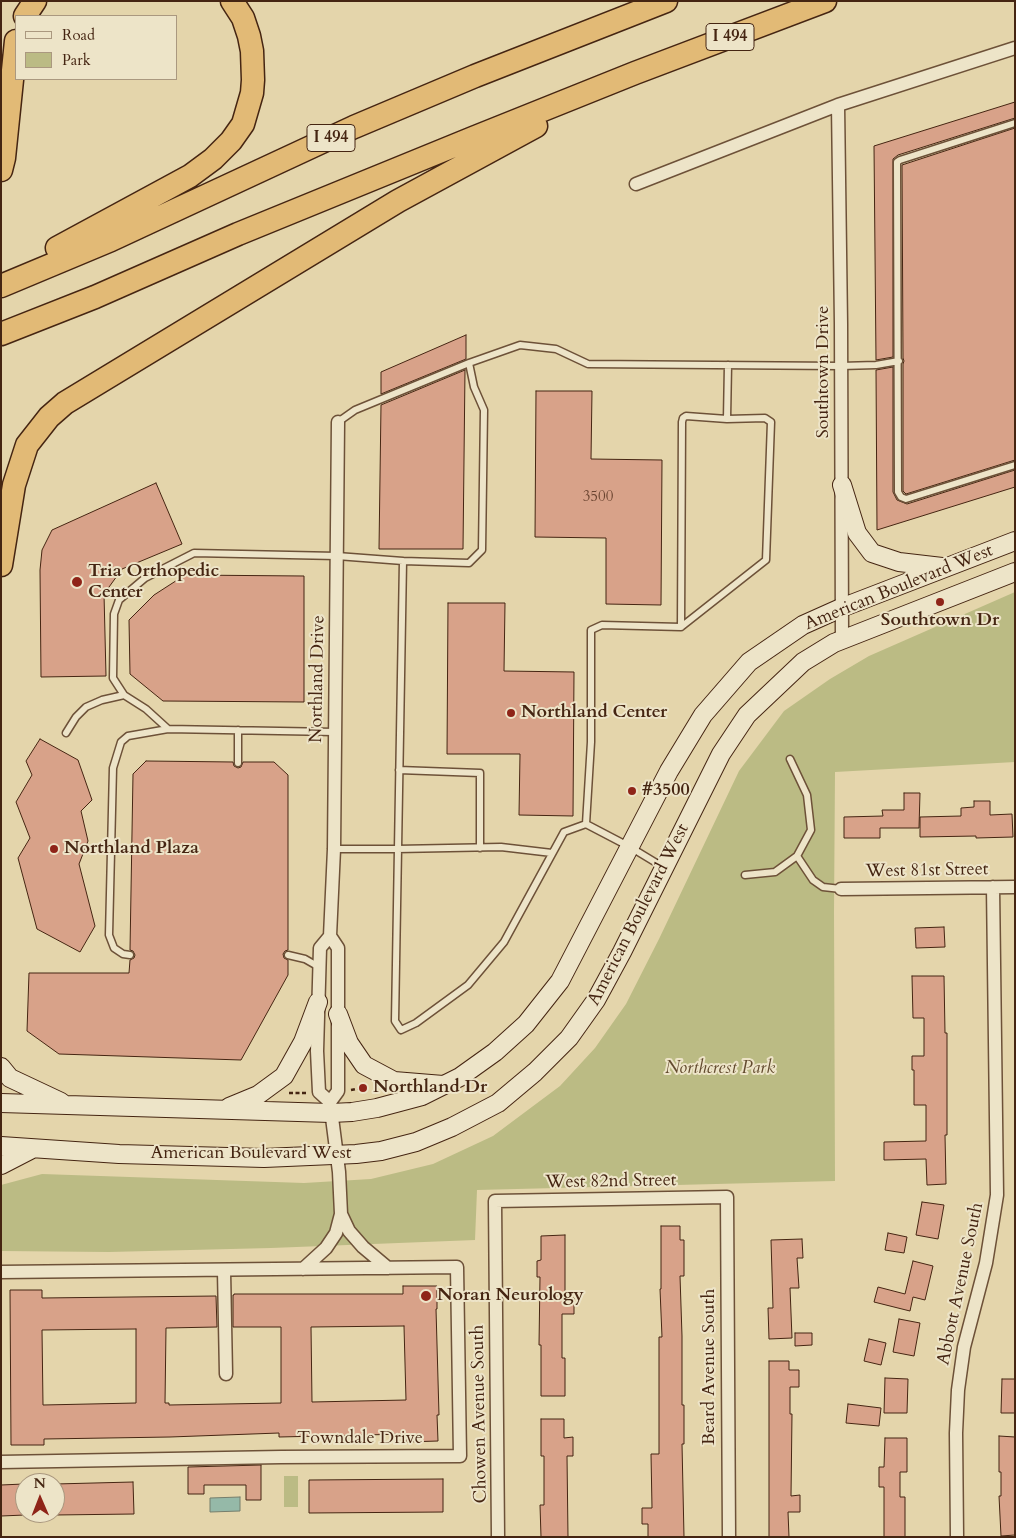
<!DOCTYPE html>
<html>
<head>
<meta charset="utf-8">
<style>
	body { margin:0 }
	#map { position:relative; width:1016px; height:1538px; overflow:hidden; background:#e4d5ab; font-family:Cardo,serif }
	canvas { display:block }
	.frame { position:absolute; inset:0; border:2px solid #452512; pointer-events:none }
	.legend { position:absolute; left:15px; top:15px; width:162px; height:65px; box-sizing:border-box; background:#ede4c8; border:1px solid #aa987f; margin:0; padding:6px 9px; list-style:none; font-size:15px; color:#452512 }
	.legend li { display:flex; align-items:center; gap:10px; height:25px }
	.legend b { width:25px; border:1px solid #aa987f }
	.north { position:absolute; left:15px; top:1473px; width:50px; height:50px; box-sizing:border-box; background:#ede4c8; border:1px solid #aa987f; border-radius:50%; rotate:359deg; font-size:14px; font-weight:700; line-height:20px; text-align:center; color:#452512 }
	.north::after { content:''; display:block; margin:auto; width:18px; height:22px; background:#8f2418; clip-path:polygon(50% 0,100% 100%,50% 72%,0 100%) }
</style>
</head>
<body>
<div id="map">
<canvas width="1016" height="1538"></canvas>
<div class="frame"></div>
<ul class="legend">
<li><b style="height:6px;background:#ede4c8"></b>Road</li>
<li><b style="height:14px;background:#bbbb84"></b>Park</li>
</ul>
<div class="north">N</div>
</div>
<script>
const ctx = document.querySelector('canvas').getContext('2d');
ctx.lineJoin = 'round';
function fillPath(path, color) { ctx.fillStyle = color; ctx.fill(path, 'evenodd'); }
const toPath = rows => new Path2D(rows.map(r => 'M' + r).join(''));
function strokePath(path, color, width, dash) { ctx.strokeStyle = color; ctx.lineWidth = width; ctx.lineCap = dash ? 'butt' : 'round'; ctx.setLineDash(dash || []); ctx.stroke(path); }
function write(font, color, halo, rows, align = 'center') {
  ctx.font = font + ' Cardo,serif'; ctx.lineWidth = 4; ctx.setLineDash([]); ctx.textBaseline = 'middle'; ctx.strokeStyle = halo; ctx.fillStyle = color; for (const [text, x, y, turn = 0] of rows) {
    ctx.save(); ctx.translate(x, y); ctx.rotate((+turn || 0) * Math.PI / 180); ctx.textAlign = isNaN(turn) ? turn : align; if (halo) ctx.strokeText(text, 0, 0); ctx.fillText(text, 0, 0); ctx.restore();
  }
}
fillPath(toPath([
	[1015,592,1015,762,835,772,834,912,835,1181,477,1190,475,1240,271,1248,109,1252,1,1251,1,1185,42,1174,304,1183,371,1179,433,1164,493,1136,560,1086,595,1048,626,1004,659,939,739,771,784,711,830,679,869,656],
	[284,1476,298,1476,298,1507,284,1507]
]), '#bbbb84');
const water = toPath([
	[240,1497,240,1511,210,1512,210,1498,240,1497]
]);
fillPath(water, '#95b9a8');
strokePath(water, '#757e6c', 1);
const building = toPath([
	[1015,102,1015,118,898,155,893,159,893,357,876,360,874,146,1015,102],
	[1015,128,1015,460,906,494,903,491,903,364,904,361,903,358,902,165,1015,128],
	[466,335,466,359,381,394,381,372,466,335],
	[893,367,893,492,897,500,907,504,1015,470,1015,487,877,530,876,370,893,367],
	[465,370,463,549,379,549,381,405,465,370],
	[536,391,592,391,591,459,662,460,661,605,606,604,606,538,535,537,536,391],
	[156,483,182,544,122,569,104,594,106,676,41,677,40,570,42,550,52,530,156,483],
	[185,575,304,576,304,702,163,701,130,674,129,620,154,595,185,575],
	[448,603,505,603,504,671,574,672,573,816,519,815,520,754,447,754,448,603],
	[40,739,78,760,92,800,81,811,88,841,79,864,95,926,80,952,37,929,18,858,30,838,16,802,32,775,26,761,40,739],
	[146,761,233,762,234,766,238,768,241,767,243,762,274,762,288,775,288,950,285,951,283,954,284,958,288,960,288,975,241,1060,59,1054,27,1031,29,973,129,973,130,960,134,958,135,955,133,951,130,950,133,774,146,761],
	[904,793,920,793,919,828,880,828,880,838,844,838,844,817,883,816,882,810,904,810,904,793],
	[974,801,990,801,990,815,1012,814,1013,837,976,838,976,836,920,837,920,817,961,816,961,808,974,807,974,801],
	[944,927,945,947,916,948,915,928,944,927],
	[912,976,944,976,945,1033,947,1033,947,1135,945,1135,946,1184,927,1185,926,1159,884,1160,884,1142,926,1141,926,1105,914,1105,914,1070,912,1070,912,1056,924,1056,924,1018,913,1018,912,976],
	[922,1202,944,1205,938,1239,916,1235,922,1202],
	[661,1226,680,1226,680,1240,684,1240,684,1276,680,1276,682,1336,682,1405,684,1405,684,1444,682,1444,684,1537,648,1537,648,1524,642,1524,642,1508,652,1508,651,1454,659,1454,659,1337,662,1337,660,1289,661,1289,661,1226],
	[888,1233,907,1237,904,1253,885,1250,888,1233],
	[565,1235,565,1297,574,1298,574,1314,562,1314,562,1358,565,1358,565,1396,541,1396,541,1345,539,1345,540,1277,537,1277,537,1261,541,1260,541,1236,565,1235],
	[802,1239,803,1258,797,1258,799,1288,790,1288,792,1338,769,1339,768,1308,773,1308,771,1240,802,1239],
	[913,1261,933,1266,925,1300,913,1297,910,1311,874,1302,878,1287,905,1294,913,1261],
	[403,1286,437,1286,437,1309,436,1309,439,1415,437,1415,438,1441,406,1442,406,1434,279,1437,279,1433,170,1437,44,1439,44,1445,11,1445,10,1290,42,1290,42,1298,216,1296,217,1327,166,1328,165,1403,169,1403,169,1405,281,1403,281,1327,233,1327,233,1295,234,1295,234,1294,403,1294,403,1286],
	[404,1326,406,1400,312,1402,311,1327,404,1326],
	[136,1329,136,1403,43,1405,42,1330,136,1329],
	[899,1319,920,1323,914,1356,893,1352,899,1319],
	[795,1333,812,1333,812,1345,795,1346,795,1333],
	[869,1339,886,1343,881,1365,864,1361,869,1339],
	[769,1361,789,1361,789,1370,799,1370,799,1387,790,1387,790,1414,792,1414,791,1496,800,1495,800,1512,788,1512,789,1537,769,1537,769,1361],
	[885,1378,908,1379,907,1413,884,1413,885,1378],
	[1002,1379,1015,1379,1015,1413,1001,1413,1002,1379],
	[848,1404,881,1408,879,1426,846,1423,848,1404],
	[541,1419,564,1419,564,1438,573,1437,573,1456,567,1456,568,1537,541,1537,540,1505,544,1505,544,1456,541,1456,541,1419],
	[999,1436,1015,1437,1015,1535,1001,1536,999,1496,1001,1496,1001,1472,999,1472,999,1436],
	[885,1438,907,1438,907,1472,900,1472,900,1497,905,1497,905,1537,884,1537,884,1487,879,1487,879,1467,884,1467,885,1438],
	[261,1465,261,1500,246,1500,246,1485,204,1485,204,1494,188,1494,188,1467,261,1465],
	[443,1479,443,1512,309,1513,309,1480,443,1479],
	[133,1482,134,1514,55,1515,55,1484,133,1482],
	[24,1484,25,1515,1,1516,1,1485,24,1484]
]);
fillPath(building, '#d8a289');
strokePath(building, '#452512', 1);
const service = toPath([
	[1015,123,900,160,897,162,898,492,901,497,906,499,1015,465],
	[727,419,728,365],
	[338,422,355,410,469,363],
	[238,730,238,763],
	[335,732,168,729,146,709,124,695,113,678,114,614,119,600,145,578,194,553,337,556,403,561],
	[66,733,76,717,86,707,102,700,124,695],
	[399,770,480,773,480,848],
	[586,824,591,742,591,630,602,625,681,627,766,560,771,422,765,418,727,419,686,416,683,418,682,422,681,627],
	[334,849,397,849,501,847,552,853],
	[797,856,813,880,823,887,841,889],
	[663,867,630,847,586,824,564,832,504,942,468,985,416,1023,401,1030,395,1021,403,561,469,563,482,550,484,410,474,387,469,363,520,345,556,349,588,364,841,366,876,365,899,361],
	[745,875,775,872,797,856,811,830,807,795,790,759],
	[130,955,123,954,114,948,109,935,113,768,121,742,128,736,168,729],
	[288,955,305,959,319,967]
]);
const minor = toPath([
	[636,184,838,105],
	[842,640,841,324,838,105,1015,48],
	[841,889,1015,887],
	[330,936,320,948,317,1051,319,1092,330,1102],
	[341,1214,349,1231,363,1247,388,1268],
	[303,1269,326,1248,336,1233,341,1214,339,1172,330,1102,338,1091,338,948,330,936,334,849,338,422],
	[224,1271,226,1374],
	[1,1272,457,1267,460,1456,281,1457,1,1462],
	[498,1537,495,1201,727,1197,729,1537],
	[957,1537,956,1433,958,1390,964,1347,986,1263,997,1195,993,887]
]);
const secondary = toPath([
	[842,485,857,533,872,553,899,562,942,567],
	[338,1014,349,1043,364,1065,394,1081,443,1085],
	[1,1067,10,1078,61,1102],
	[1,1103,331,1113,352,1112,377,1108,422,1096,460,1077,495,1052,526,1024,560,981,669,771,703,715,749,662,803,625,841,608,1015,541],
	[229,1107,258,1095,284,1076,303,1042,318,1002],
	[1,1146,119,1154,264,1158,356,1154,381,1151,416,1142,452,1127,498,1103,535,1072,569,1038,596,1000,622,952,721,754,747,715,803,662,834,643,1015,572],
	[1,1165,32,1149]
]);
const motorway = toPath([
	[25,16,35,1],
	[1,170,4,158,16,41],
	[57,248,190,176,213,159,231,141,243,124,252,93,253,80,252,51,249,36,243,18,232,1],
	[1,286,111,240,354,127,475,76,666,1],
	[1,334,95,297,238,234,473,138,635,73,825,1],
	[1,565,14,485,27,445,49,417,65,403,398,201,536,126]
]);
strokePath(service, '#6d5138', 9);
strokePath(minor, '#6d5138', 15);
strokePath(secondary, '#452512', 20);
strokePath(motorway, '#452512', 25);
strokePath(toPath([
	[351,1090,370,1086],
	[289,1093,306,1093]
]), '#452512', 2.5, [4, 2.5]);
strokePath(service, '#ede4c8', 6);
strokePath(minor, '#ede4c8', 12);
strokePath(secondary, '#ede4c8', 18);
strokePath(motorway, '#e2ba76', 22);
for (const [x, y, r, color] of [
	[77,582,6,"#8f2418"],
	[940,602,5,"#8f2418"],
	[511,713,5,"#8f2418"],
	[632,791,5,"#8f2418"],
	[54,849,5,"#8f2418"],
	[363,1088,5,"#8f2418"],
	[426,1296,6,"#8f2418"]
]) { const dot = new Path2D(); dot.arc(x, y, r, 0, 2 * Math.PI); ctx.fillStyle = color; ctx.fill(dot); strokePath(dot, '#ede4c8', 2); }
write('15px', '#6a4430', null, [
	["3500",598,498]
]);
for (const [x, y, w] of [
	[730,37,48],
	[331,138,48]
]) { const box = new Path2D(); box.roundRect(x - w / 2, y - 13.5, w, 27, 4); ctx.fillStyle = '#ede4c8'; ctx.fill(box); strokePath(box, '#452512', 1); }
write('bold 16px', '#452512', null, [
	["I 494",730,37],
	["I 494",331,138]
]);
write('18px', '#452512', '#ede4c8', [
	["Southtown Drive",824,372,-90],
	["American Boulevard West",899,588,-22],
	["Northland Drive",318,679,-89],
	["West 81st Street",927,871,-1],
	["American Boulevard West",639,915,-63],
	["American Boulevard West",251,1154],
	["West 82nd Street",611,1182,-1],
	["Abbott Avenue South",961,1284,-78],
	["Beard Avenue South",710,1367,-90],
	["Chowen Avenue South",480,1414,-91],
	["Towndale Drive",360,1439]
]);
write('bold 18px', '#452512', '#ede4c8', [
	["Tria Orthopedic",88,572],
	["Center",88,593],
	["Southtown Dr",940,621,"center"],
	["Northland Center",521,713],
	["#3500",642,791],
	["Northland Plaza",64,849],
	["Northland Dr",373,1088],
	["Noran Neurology",437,1296]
], 'left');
write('italic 18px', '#624a2e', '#ede4c8', [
	["Northcrest Park",720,1069]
]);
</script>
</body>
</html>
